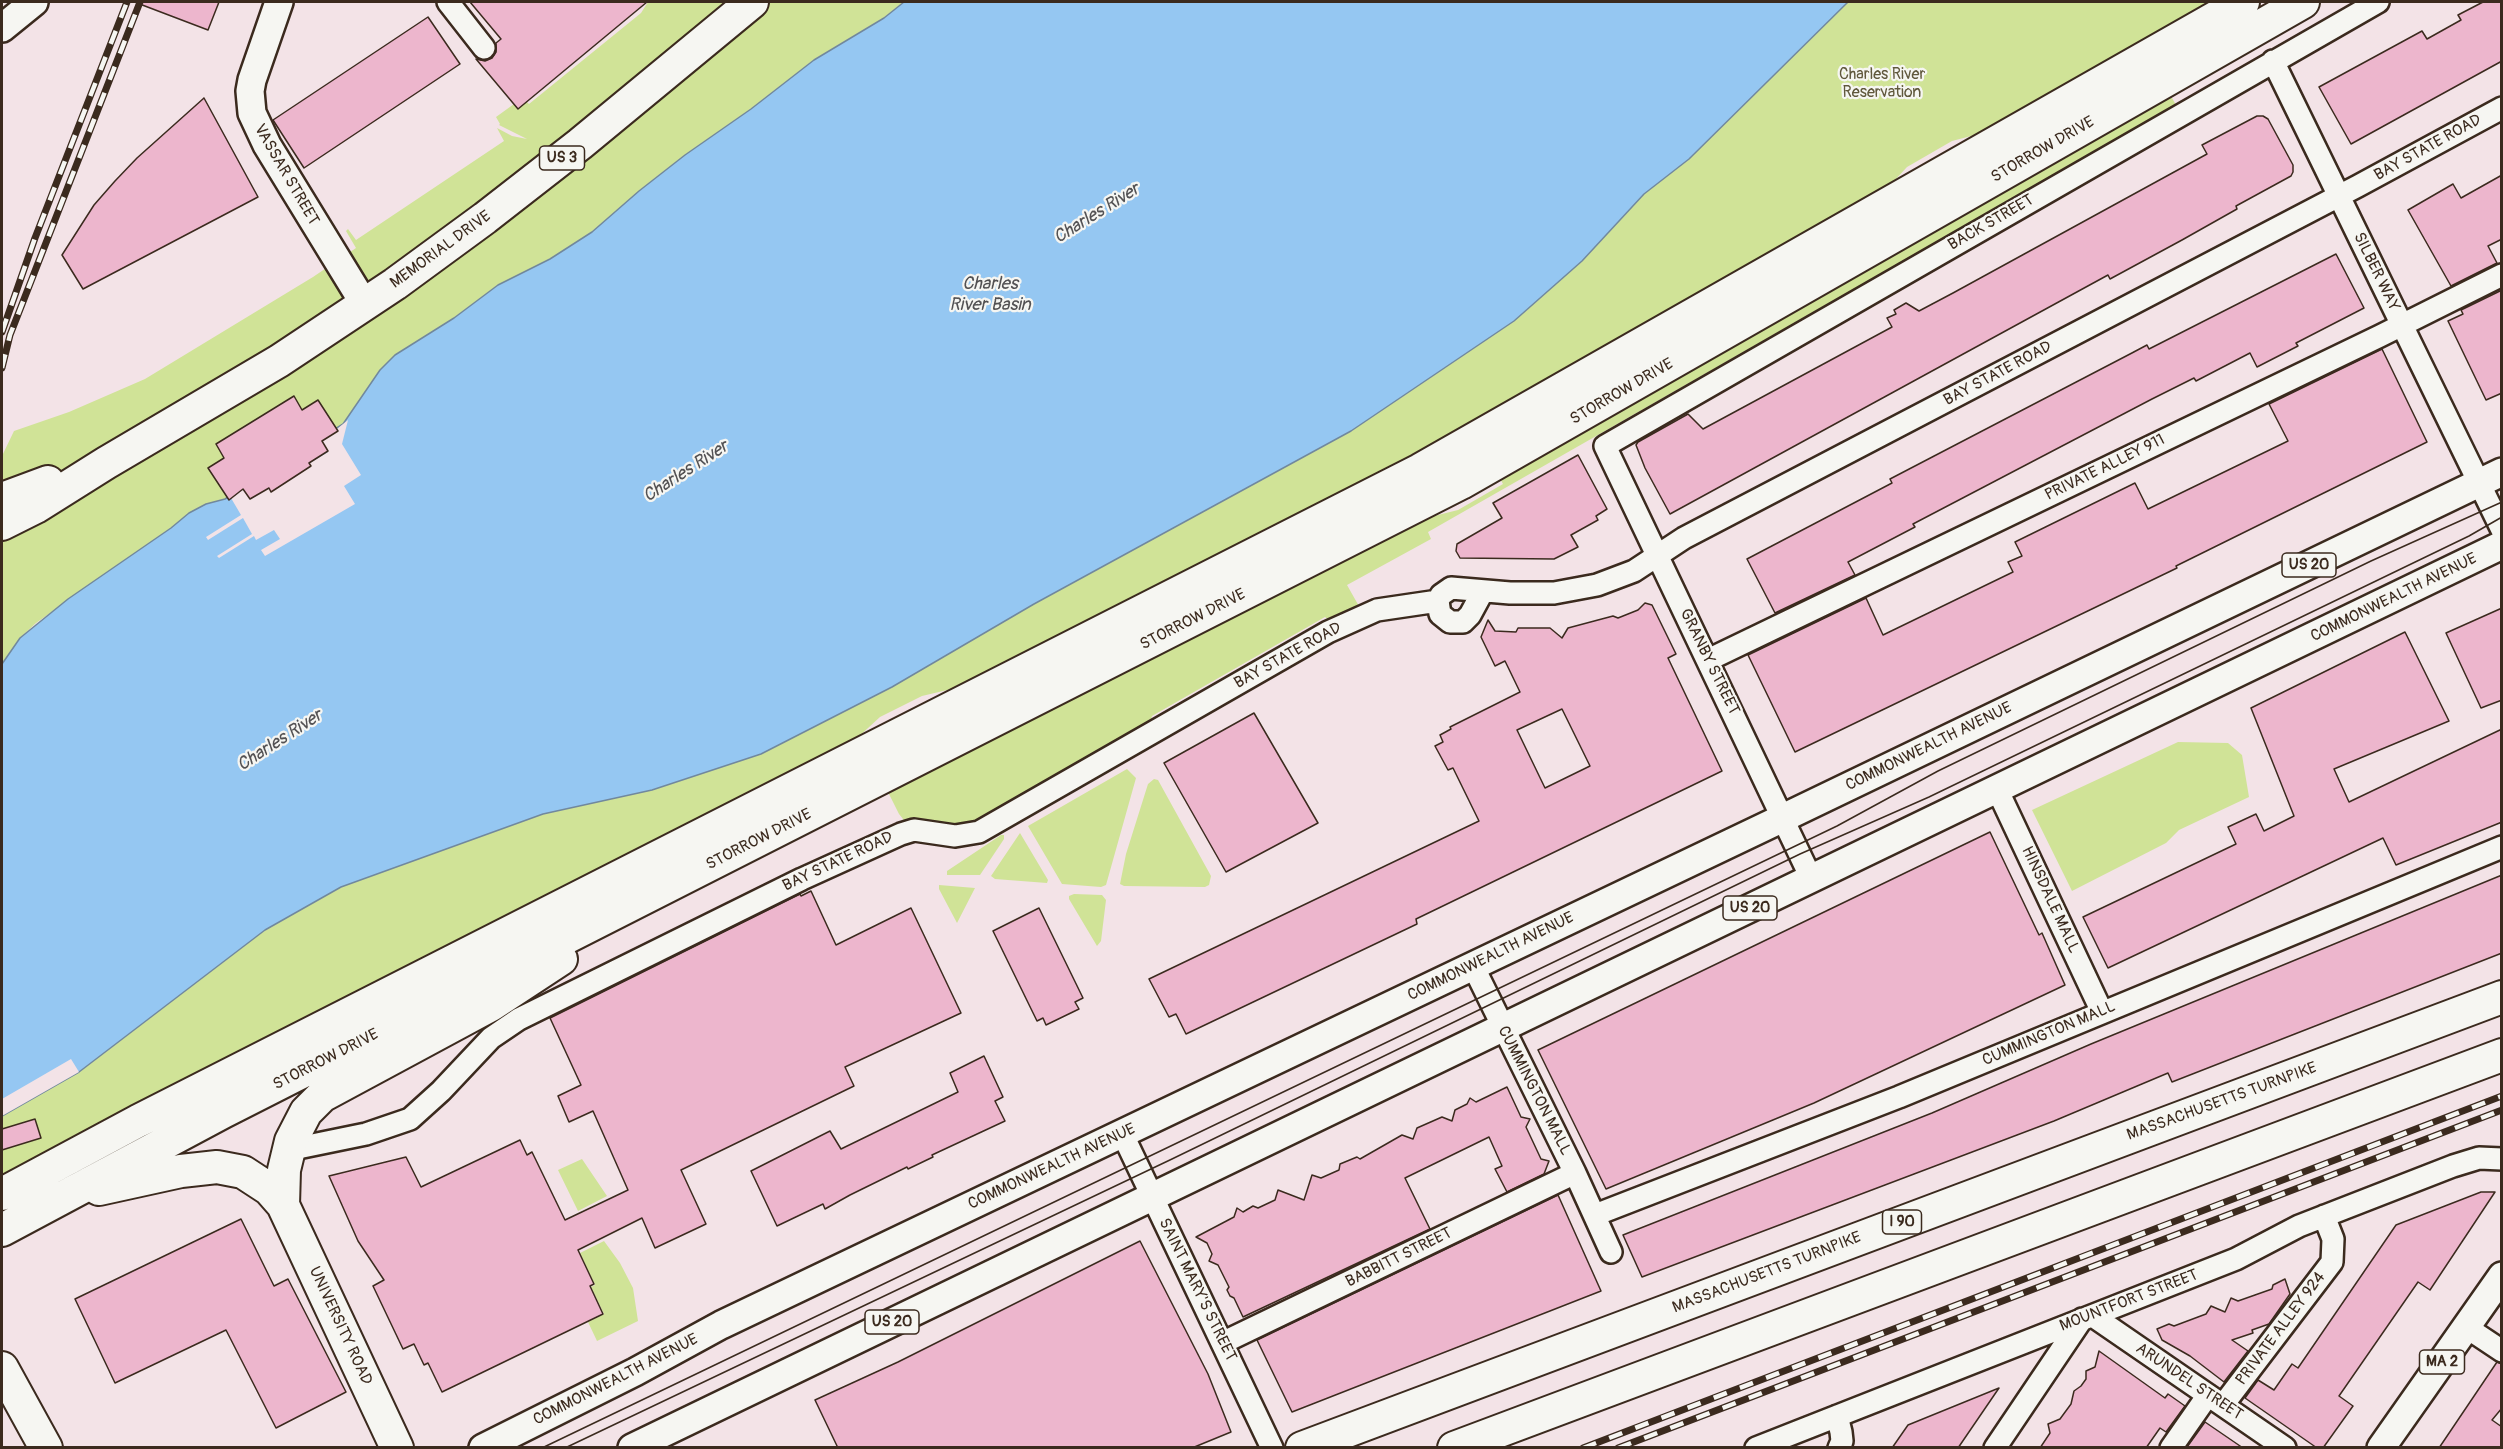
<!DOCTYPE html>
<html>
<head>
<meta charset="utf-8">
<style>
	body { margin:0 }
	#map { position:relative; width:2503px; height:1449px; overflow:hidden; background:#f3e3e7; font-family:Pangolin,sans-serif }
	canvas { display:block }
	.frame { position:absolute; inset:0; border:3px solid #3b2a1e; pointer-events:none }
</style>
</head>
<body>
<div id="map">
<canvas width="2503" height="1449"></canvas>
<div class="frame"></div>
</div>
<script>
const ctx = document.querySelector('canvas').getContext('2d');
ctx.lineJoin = 'round';
function fillPath(path, color) { ctx.fillStyle = color; ctx.fill(path, 'evenodd'); }
const toPath = rows => new Path2D(rows.map(r => 'M' + r).join(''));
function strokePath(path, color, width, dash) { ctx.strokeStyle = color; ctx.lineWidth = width; ctx.lineCap = dash ? 'butt' : 'round'; ctx.setLineDash(dash || []); ctx.stroke(path); }
function write(font, color, halo, rows, align = 'center') {
  ctx.font = font + ' Pangolin,sans-serif'; ctx.lineWidth = 4.5; ctx.setLineDash([]); ctx.textBaseline = 'middle'; ctx.strokeStyle = halo; ctx.fillStyle = color; for (const [text, x, y, turn = 0] of rows) {
    ctx.save(); ctx.translate(x, y); ctx.rotate((+turn || 0) * Math.PI / 180); ctx.textAlign = isNaN(turn) ? turn : align; if (halo) ctx.strokeText(text, 0, 0); ctx.fillText(text, 0, 0); ctx.restore();
  }
}
fillPath(toPath([
	[648,2,904,2,884,18,814,60,751,109,685,155,639,191,592,232,550,259,498,285,454,318,395,355,380,370,343,424,225,499,206,504,189,513,171,528,36,623,20,638,2,664,2,456,14,431,69,412,145,379,313,277,356,248,346,231,348,229,356,240,504,141,497,128,512,136,527,139,499,125,500,124,496,117,514,104,518,108,526,101,529,104,641,13],
	[1848,2,2220,2,1998,129,1952,141,1907,167,1882,194,1396,466,964,686,922,696,880,717,855,740,2,1180,2,1116,79,1072,265,930,341,887,543,814,652,790,848,708,892,687,1034,604,1351,431,1514,321,1582,261,1644,194,1689,159],
	[2168,91,2176,105,1428,532,1431,539,1347,585,1360,608,1330,621,1325,617,1152,716,1149,726,971,827,907,824,899,814,886,788,1430,517,1458,510,1503,484,1498,475],
	[2178,742,2228,743,2242,755,2249,797,2179,830,2166,843,2072,891,2032,810],
	[1127,769,1136,778,1106,885,1101,887,1062,884,1028,826],
	[1154,779,1158,780,1211,876,1209,885,1205,887,1124,886,1120,884,1126,854,1148,784],
	[1020,833,1048,880,1047,883,995,879,991,876],
	[1001,835,1004,835,1004,839,980,875,947,875,947,871],
	[939,885,975,888,957,923,939,889],
	[1074,894,1102,895,1106,900,1101,941,1097,946,1069,899,1069,896],
	[582,1159,607,1196,578,1211,558,1170],
	[604,1241,620,1263,633,1288,638,1321,597,1341,588,1322,604,1314,591,1287,595,1285,580,1253]
]), '#d0e397');
const water = toPath([
	[904,2,1848,2,1689,159,1644,194,1582,261,1514,321,1351,431,1034,604,892,687,761,754,652,790,543,814,341,887,265,930,79,1072,2,1116,2,664,20,638,68,599,171,528,189,513,206,504,225,499,343,424,380,370,395,355,454,318,498,285,550,259,592,232,639,191,685,155,751,109,814,60,884,18,904,2]
]);
fillPath(water, '#95c7f2');
strokePath(water, '#71889d', 1.5);
fillPath(toPath([
	[348,420,342,444,361,475,344,486,355,504,265,556,261,550,280,539,274,530,256,540,254,536,219,558,217,556,252,534,243,518,208,540,206,537,241,515,231,498,243,489,251,499,328,452,322,441],
	[71,1059,79,1072,2,1116,2,1099]
]), '#f3e3e7');
const building = toPath([
	[470,2,647,2,518,109,476,59,485,61,492,58,496,52,496,43,501,39,470,2],
	[2483,2,2502,2,2502,61,2351,144,2319,87,2422,31,2427,39,2461,20,2458,15,2483,2],
	[137,3,137,2,219,2,208,30,137,3],
	[428,17,460,64,304,168,273,120,428,17],
	[204,98,258,197,83,289,62,255,94,205,115,181,137,158,204,98],
	[2257,116,2263,116,2268,119,2293,165,2293,172,2291,176,2236,206,2237,209,2182,240,2110,279,2108,275,1670,514,1645,468,1636,445,1638,442,1688,414,1703,429,1892,327,1887,318,1896,314,1894,310,1906,303,1919,311,1953,293,2207,154,2202,145,2257,116],
	[2502,175,2502,239,2488,246,2497,263,2451,286,2408,210,2453,184,2461,198,2502,175],
	[2336,254,2364,308,2296,343,2298,346,2257,367,2250,353,2196,381,2194,378,2152,399,1913,524,1915,527,1848,562,1855,575,1775,613,1747,559,1892,483,1890,479,2130,354,2147,345,2149,349,2336,254],
	[2502,290,2502,393,2486,400,2448,321,2463,314,2461,310,2502,290],
	[2382,349,2427,442,2176,566,2177,568,1795,752,1748,655,1866,598,1883,635,2013,572,2008,562,2022,556,2015,542,2135,483,2148,509,2288,441,2269,404,2382,349],
	[294,396,302,410,318,400,338,431,322,441,328,451,309,463,311,466,271,492,269,488,250,499,243,489,229,500,208,468,224,458,216,444,294,396],
	[1578,455,1607,509,1596,516,1598,520,1571,535,1578,547,1554,559,1460,558,1456,551,1457,544,1502,518,1493,503,1578,455],
	[1645,603,1652,605,1676,654,1668,658,1722,771,1416,919,1417,924,1186,1034,1176,1014,1169,1017,1149,979,1479,821,1453,768,1448,770,1435,746,1443,742,1440,735,1451,729,1450,727,1520,692,1505,661,1495,666,1481,637,1488,620,1495,631,1516,632,1518,628,1550,628,1562,638,1568,628,1613,616,1618,618,1638,610,1645,603],
	[1562,709,1590,766,1545,788,1517,730,1562,709],
	[2502,608,2502,700,2481,708,2446,633,2502,608],
	[2405,632,2449,721,2334,769,2349,802,2502,729,2502,822,2396,865,2383,838,2108,968,2083,917,2236,844,2228,827,2256,814,2264,831,2294,816,2251,708,2405,632],
	[1254,713,1318,823,1226,872,1164,763,1254,713],
	[1990,832,2039,935,2042,933,2065,985,1814,1103,1606,1189,1538,1050,1990,832],
	[2502,875,2502,953,2172,1082,2168,1073,2054,1121,1642,1277,1623,1235,1932,1113,2091,1044,2502,875],
	[811,891,836,945,911,908,961,1013,845,1067,854,1086,681,1170,706,1224,655,1248,642,1218,578,1250,594,1284,590,1286,603,1314,442,1392,428,1363,424,1365,414,1344,403,1349,373,1286,384,1280,358,1241,329,1176,406,1157,421,1187,520,1140,527,1155,532,1152,565,1220,628,1190,593,1111,569,1122,558,1096,581,1085,550,1018,800,894,801,896,811,891],
	[1039,908,1083,998,1075,1002,1079,1009,1046,1025,1043,1018,1037,1021,993,931,1039,908],
	[984,1056,1003,1097,995,1101,1005,1121,932,1155,933,1157,908,1169,907,1167,850,1195,825,1209,823,1204,777,1226,751,1171,830,1131,841,1149,958,1092,950,1073,984,1056],
	[1507,1087,1521,1117,1530,1119,1526,1127,1541,1159,1549,1161,1544,1174,1507,1192,1495,1169,1502,1166,1489,1137,1405,1178,1430,1229,1243,1317,1234,1298,1230,1296,1227,1290,1229,1287,1218,1265,1209,1261,1212,1254,1207,1243,1196,1237,1234,1217,1237,1208,1243,1212,1253,1206,1258,1208,1275,1200,1278,1190,1304,1200,1312,1175,1321,1178,1339,1170,1340,1164,1357,1157,1360,1159,1402,1135,1413,1139,1417,1128,1442,1117,1452,1121,1455,1110,1467,1104,1470,1098,1476,1102,1507,1087],
	[35,1119,41,1138,2,1150,2,1129,35,1119],
	[2481,1192,2495,1192,2430,1290,2418,1282,2339,1396,2353,1406,2323,1448,2317,1448,2245,1398,2258,1380,2274,1390,2292,1364,2298,1368,2396,1225,2481,1192],
	[1558,1195,1601,1291,1292,1412,1257,1340,1558,1195],
	[241,1219,274,1286,288,1279,346,1392,276,1428,226,1330,115,1383,75,1299,241,1219],
	[1140,1241,1208,1374,1231,1432,1192,1448,838,1448,815,1400,898,1362,1140,1241],
	[2285,1279,2290,1294,2269,1324,2252,1330,2253,1333,2232,1340,2248,1351,2224,1382,2190,1356,2162,1340,2157,1329,2169,1324,2174,1326,2206,1314,2211,1306,2225,1312,2231,1298,2238,1301,2272,1289,2273,1285,2285,1279],
	[2099,1351,2165,1398,2168,1394,2185,1406,2166,1432,2160,1428,2146,1448,2040,1448,2050,1433,2048,1424,2060,1419,2071,1404,2074,1391,2081,1386,2086,1379,2086,1371,2095,1367,2099,1351],
	[2497,1362,2502,1364,2502,1408,2492,1420,2502,1427,2502,1448,2439,1448,2497,1362],
	[1999,1388,1958,1448,1892,1448,1908,1425,1999,1388],
	[2205,1422,2243,1448,2187,1447,2205,1422]
]);
fillPath(building, '#edb6cd');
strokePath(building, '#3b2a1e', 1.5);
const minor = toPath([
	[448,2,484,48],
	[2273,61,2502,530],
	[1483,591,1470,615,1463,622,1450,622,1440,614,1438,601,1441,595,1451,588,1510,593,1554,593,1597,585,1634,571,1684,538,2358,186,2502,108],
	[1708,660,2380,336,2502,275],
	[1997,789,2102,1012],
	[1811,878,1605,446,2378,2],
	[1473,966,1575,1173,1611,1252],
	[1122,1133,1272,1448],
	[288,1150,366,1134,410,1119,441,1091,491,1038,519,1019,802,879,901,834,914,830,955,836,979,832,1328,632,1377,610,1438,601],
	[1595,1215,1899,1097,2502,847],
	[2093,1316,2285,1448],
	[2466,1327,2502,1351],
	[1222,1343,1575,1173],
	[2223,1405,2332,1262,2333,1239,2324,1216],
	[1837,1416,1841,1432,1842,1441,1839,1448],
	[1756,1448,2236,1259,2299,1226,2453,1166,2479,1158,2502,1159],
	[1995,1448,2082,1319],
	[2171,1448,2208,1395]
]);
const major = toPath([
	[279,2,252,80,250,91,252,113,267,145,365,305],
	[2,28,34,2],
	[483,1448,635,1372,721,1325,1783,818,2502,472],
	[632,1448,2502,545],
	[2381,1448,2502,1276]
]);
const highway = toPath([
	[2,499,48,482],
	[2,524,36,507,106,463,279,361,395,284,485,218,580,144,752,2],
	[99,1189,181,1171,217,1167,243,1172,269,1189,283,1205,397,1448],
	[2,1194,138,1121,1420,470,2243,2],
	[283,1205,284,1170,291,1141,306,1112,322,1096,491,1005,561,959],
	[2,1230,223,1112,1461,483,2303,2],
	[2,1368,46,1448],
	[1302,1448,2502,997],
	[1454,1448,2502,1055]
]);
strokePath(minor, '#3b2a1e', 26);
strokePath(major, '#3b2a1e', 32);
strokePath(highway, '#3b2a1e', 36);
strokePath(minor, '#f6f6f2', 21);
strokePath(major, '#f6f6f2', 27);
strokePath(highway, '#f6f6f2', 32);
strokePath(toPath([
	[542,1448,1837,826,1938,771,2371,561,2502,502],
	[565,1448,1172,1159,1800,854,1929,797,2469,536,2502,517]
]), '#3b2a1e', 1.5);
const rail = toPath([
	[2,332,35,238,127,2],
	[2,368,10,335,140,2],
	[1583,1448,2502,1096],
	[1618,1448,2502,1110]
]);
strokePath(rail, '#3b2a1e', 7);
strokePath(rail, '#f6f6f2', 4.5, [14]);
for (const [x, y, w] of [
	[562,158,45],
	[2309,565,54],
	[1750,908,54],
	[1902,1222,39],
	[892,1322,54],
	[2442,1362,45]
]) { const box = new Path2D(); box.roundRect(x - w / 2, y - 12, w, 24, 4.5); ctx.fillStyle = '#f6f6f2'; ctx.fill(box); strokePath(box, '#3b2a1e', 1.5); }
write('bold 15px', '#3b2a1e', null, [
	["US 3",562,158],
	["US 20",2309,565],
	["US 20",1750,908],
	["I 90",1902,1222],
	["US 20",892,1322],
	["MA 2",2442,1362]
]);
write('16px', '#60583c', '#f6f6f2', [
	["Charles River",1882,75],
	["Reservation",1882,93]
]);
write('16px', '#3b2a1e', '#f6f6f2', [
	["BAY STATE ROAD",2428,148,-29],
	["STORROW DRIVE",2043,150,-30],
	["VASSAR STREET",286,175,60],
	["BACK STREET",1991,223,-30],
	["MEMORIAL DRIVE",441,250,-36],
	["SILBER WAY",2376,272,64],
	["BAY STATE ROAD",1998,374,-28],
	["STORROW DRIVE",1622,392,-30],
	["PRIVATE ALLEY 911",2105,468,-26],
	["COMMONWEALTH AVENUE",2394,598,-26],
	["STORROW DRIVE",1193,620,-27],
	["BAY STATE ROAD",1288,656,-29],
	["GRANBY STREET",1709,662,64],
	["COMMONWEALTH AVENUE",1929,747,-26],
	["STORROW DRIVE",759,840,-27],
	["BAY STATE ROAD",838,862,-25],
	["HINSDALE MALL",2050,900,65],
	["COMMONWEALTH AVENUE",1491,957,-26],
	["CUMMINGTON MALL",2049,1034,-23],
	["STORROW DRIVE",326,1060,-27],
	["CUMMINGTON MALL",1534,1091,63],
	["MASSACHUSETTS TURNPIKE",2222,1102,-20],
	["COMMONWEALTH AVENUE",1052,1167,-25],
	["BABBITT STREET",1399,1258,-26],
	["MASSACHUSETTS TURNPIKE",1767,1273,-21],
	["SAINT MARY'S STREET",1197,1290,64],
	["MOUNTFORT STREET",2129,1301,-21],
	["UNIVERSITY ROAD",340,1326,65],
	["PRIVATE ALLEY 924",2281,1329,-53],
	["COMMONWEALTH AVENUE",616,1380,-27],
	["ARUNDEL STREET",2189,1382,34]
]);
write('italic 18px', '#525153', '#f6f6f2', [
	["Charles River",1097,214,-32],
	["Charles",990,284],
	["River Basin",990,305],
	["Charles River",686,472,-33],
	["Charles River",280,741,-33]
]);
</script>
</body>
</html>
